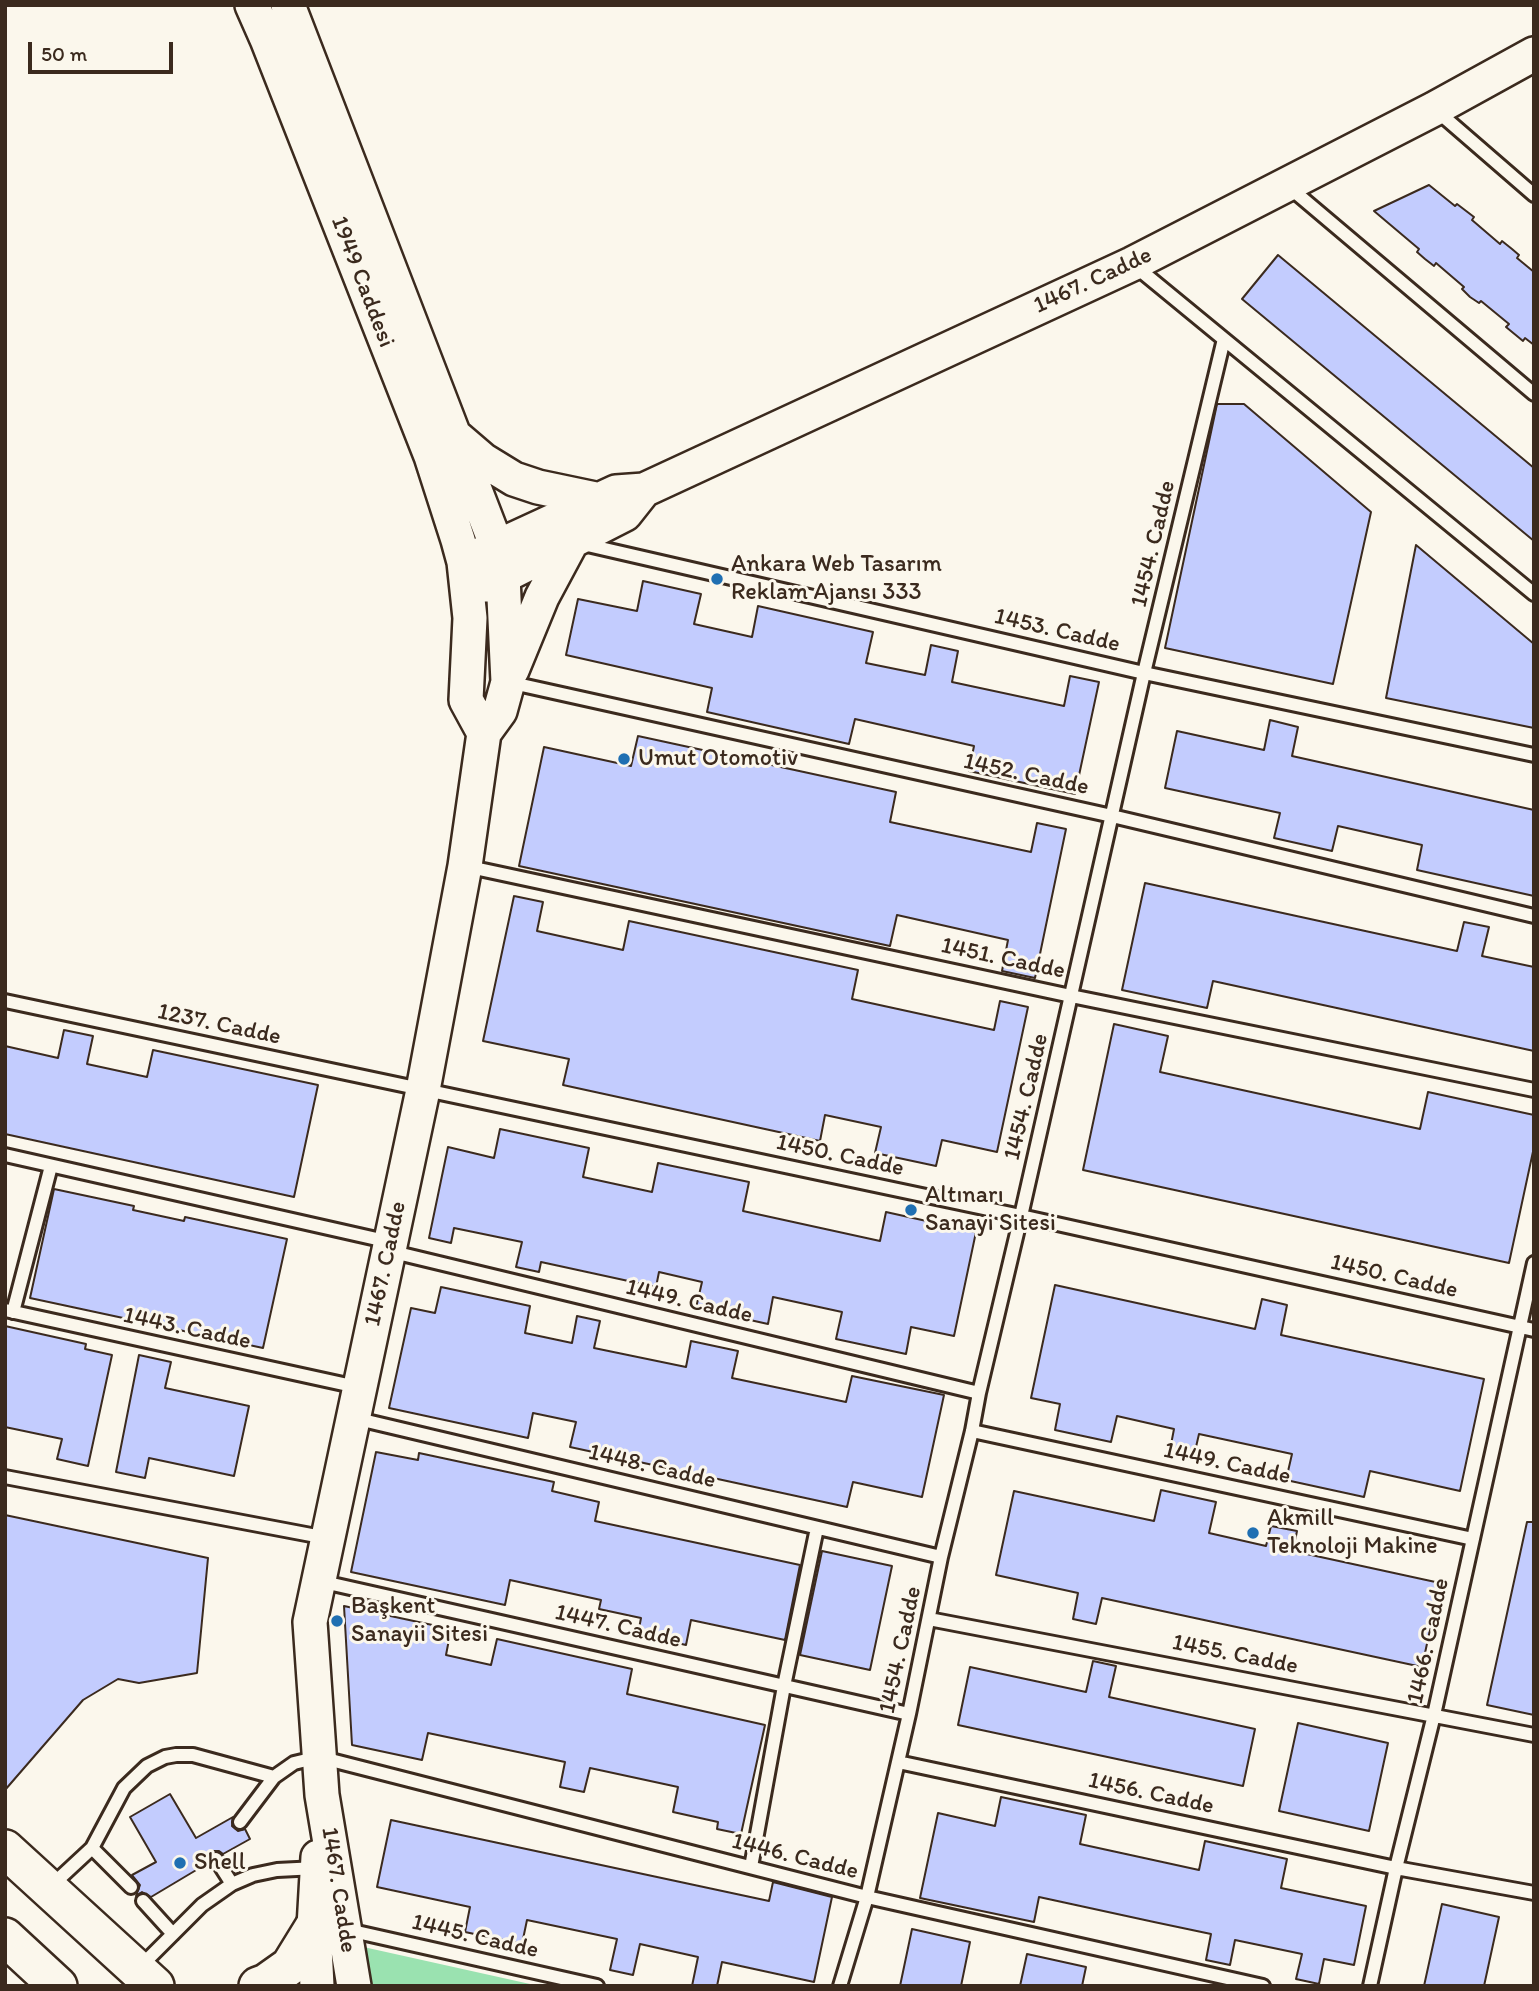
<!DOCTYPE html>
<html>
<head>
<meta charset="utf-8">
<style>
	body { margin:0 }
	#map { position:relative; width:1539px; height:1991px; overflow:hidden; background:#fbf7ec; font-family:Itim,sans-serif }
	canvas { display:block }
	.frame { position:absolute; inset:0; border:7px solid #3b2a1e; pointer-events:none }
	.scale { position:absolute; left:28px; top:42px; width:145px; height:32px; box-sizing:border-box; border:4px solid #3b2a1e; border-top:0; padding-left:9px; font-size:21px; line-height:24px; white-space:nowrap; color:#3b2a1e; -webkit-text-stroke:5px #fbf7ec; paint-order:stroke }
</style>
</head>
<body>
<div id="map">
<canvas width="1539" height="1991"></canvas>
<div class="frame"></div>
<div class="scale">50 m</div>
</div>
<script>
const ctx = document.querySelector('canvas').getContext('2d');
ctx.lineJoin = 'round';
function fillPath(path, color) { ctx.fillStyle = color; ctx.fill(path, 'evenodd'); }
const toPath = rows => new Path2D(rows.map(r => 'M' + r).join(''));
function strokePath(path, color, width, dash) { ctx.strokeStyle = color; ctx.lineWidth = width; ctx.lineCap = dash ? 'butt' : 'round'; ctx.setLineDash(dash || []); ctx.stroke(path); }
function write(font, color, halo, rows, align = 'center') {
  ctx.font = font + ' Itim,sans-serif'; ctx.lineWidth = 6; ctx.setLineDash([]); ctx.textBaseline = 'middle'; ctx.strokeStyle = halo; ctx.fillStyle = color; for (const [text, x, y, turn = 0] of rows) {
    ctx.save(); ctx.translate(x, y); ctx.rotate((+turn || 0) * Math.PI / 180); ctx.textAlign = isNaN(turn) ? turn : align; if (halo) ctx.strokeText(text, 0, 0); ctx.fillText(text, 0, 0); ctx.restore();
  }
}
fillPath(toPath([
	[359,1946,539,1986,366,1986]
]), '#9ae2b0');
const building = toPath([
	[1429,185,1455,206,1457,204,1474,217,1472,220,1500,244,1502,241,1512,249,1519,255,1517,258,1534,272,1534,345,1525,338,1523,341,1506,327,1509,324,1481,301,1479,303,1470,297,1462,289,1464,287,1436,263,1434,266,1425,259,1417,252,1419,249,1374,211,1429,185],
	[1278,255,1534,468,1534,541,1242,299,1278,255],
	[1217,404,1244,404,1371,512,1333,684,1165,648,1217,404],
	[1416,545,1534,644,1534,728,1386,698,1416,545],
	[643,581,701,594,694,624,752,637,758,606,873,632,866,663,925,675,931,645,958,651,952,682,1064,706,1070,676,1099,682,1075,794,969,771,974,746,855,719,849,744,707,712,712,688,566,655,578,599,637,611,643,581],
	[1270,720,1298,727,1292,756,1534,810,1534,896,1417,870,1422,845,1338,826,1332,851,1274,838,1280,813,1165,788,1177,731,1264,750,1270,720],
	[638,736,896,792,890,822,1031,852,1037,823,1066,829,1035,978,1002,971,1008,940,897,915,890,946,519,866,544,747,631,766,638,736],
	[1145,883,1457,951,1464,922,1489,927,1482,956,1534,967,1534,1051,1213,981,1207,1008,1122,990,1145,883],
	[514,896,543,902,537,931,623,950,629,921,858,970,852,999,994,1030,1000,1001,1028,1007,997,1152,942,1140,936,1166,875,1153,881,1127,825,1115,820,1141,563,1085,569,1059,483,1041,514,896],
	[1114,1024,1168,1036,1160,1072,1420,1129,1428,1092,1534,1115,1534,1147,1509,1263,1083,1170,1114,1024],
	[64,1030,93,1036,87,1064,147,1077,153,1050,318,1085,294,1197,5,1134,5,1046,58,1058,64,1030],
	[500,1129,589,1148,583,1177,652,1192,658,1163,749,1182,743,1211,880,1241,886,1212,976,1232,954,1336,911,1327,906,1354,836,1339,842,1312,773,1297,768,1324,696,1308,702,1282,659,1272,656,1287,541,1262,539,1272,516,1267,522,1242,454,1228,451,1243,429,1238,448,1147,494,1158,500,1129],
	[54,1189,134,1206,133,1210,184,1221,185,1217,287,1239,263,1348,30,1298,54,1189],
	[1055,1285,1255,1329,1262,1299,1287,1305,1281,1335,1484,1379,1460,1491,1370,1471,1364,1497,1286,1480,1292,1454,1199,1434,1193,1460,1169,1455,1174,1429,1117,1416,1111,1442,1055,1430,1060,1404,1031,1398,1055,1285],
	[441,1287,530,1306,525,1333,572,1343,577,1316,600,1321,594,1348,686,1367,691,1341,738,1351,732,1378,846,1402,852,1376,944,1395,922,1497,853,1482,847,1507,570,1447,576,1422,533,1413,528,1438,389,1408,411,1308,435,1313,441,1287],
	[5,1326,86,1344,85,1349,112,1355,88,1466,57,1459,62,1439,5,1427,5,1326],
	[139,1355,171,1362,165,1388,249,1406,234,1476,149,1458,145,1478,116,1472,139,1355],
	[376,1452,418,1460,419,1453,554,1482,552,1491,599,1502,595,1521,800,1565,785,1640,691,1620,686,1645,638,1634,641,1618,599,1609,601,1600,510,1580,505,1605,351,1572,376,1452],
	[1161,1490,1216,1502,1209,1533,1266,1546,1271,1526,1297,1531,1293,1551,1440,1583,1422,1667,1102,1598,1096,1624,1073,1619,1078,1593,996,1575,1014,1491,1154,1521,1161,1490],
	[5,1515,208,1558,197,1673,139,1683,118,1679,83,1700,5,1790,5,1515],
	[1527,1522,1534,1522,1534,1715,1487,1705,1527,1522],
	[822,1551,892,1566,870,1670,800,1655,822,1551],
	[344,1606,451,1629,446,1655,491,1665,497,1639,632,1669,627,1694,765,1725,741,1834,717,1829,718,1822,673,1812,678,1787,590,1768,584,1792,560,1787,565,1762,428,1733,422,1760,352,1745,344,1606],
	[1093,1661,1116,1666,1109,1697,1255,1729,1243,1786,958,1725,970,1667,1086,1692,1093,1661],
	[1298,1723,1388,1743,1369,1831,1279,1811,1298,1723],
	[170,1794,196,1838,233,1817,232,1826,238,1831,245,1829,250,1839,223,1854,219,1851,212,1851,208,1856,208,1863,151,1897,142,1892,136,1896,140,1885,132,1875,156,1862,130,1817,170,1794],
	[1001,1797,1086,1815,1080,1844,1167,1863,1199,1870,1205,1841,1287,1859,1281,1888,1366,1906,1354,1965,1324,1959,1319,1984,1296,1979,1302,1954,1235,1940,1230,1965,1206,1960,1211,1934,1154,1922,1039,1897,1034,1922,920,1898,938,1813,995,1826,1001,1797],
	[391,1820,769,1901,773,1882,832,1897,814,1982,722,1962,717,1986,692,1986,698,1957,640,1944,633,1975,610,1970,617,1939,527,1920,522,1944,465,1932,470,1907,377,1887,391,1820],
	[1442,1904,1499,1917,1484,1986,1424,1986,1442,1904],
	[912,1929,970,1942,961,1986,900,1986,912,1929],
	[1027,1954,1086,1967,1082,1986,1020,1986,1027,1954]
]);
fillPath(building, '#c3ccfe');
strokePath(building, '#3b2a1e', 2);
const lane = toPath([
	[1437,111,1534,195],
	[1289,187,1534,394],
	[1135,266,1534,594],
	[583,544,1144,673,1534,755],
	[508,682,1112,816,1534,916],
	[465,866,1071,996,1534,1090],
	[5,1001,1021,1216,1534,1330],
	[5,1155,390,1242],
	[389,1251,979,1393],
	[5,1310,357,1387],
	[13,1312,51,1166],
	[354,1418,941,1557],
	[972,1431,1473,1539],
	[5,1477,327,1538],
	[319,1581,909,1714],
	[929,1619,1534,1735],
	[898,1762,1396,1868,1534,1893],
	[240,1822,274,1777,294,1763,319,1757,867,1897,1263,1986],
	[92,1848,124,1788,147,1766,165,1757,176,1755,193,1755,274,1777],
	[216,1859,232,1884],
	[751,1867,784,1686,817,1528],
	[50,1887,92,1848,131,1887],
	[143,1901,173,1934],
	[348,1930,597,1986],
	[139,1968,202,1905,232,1884,253,1875,277,1870,317,1868],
	[840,1986,867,1897,909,1714,941,1557,972,1431,979,1393,1021,1216,1144,673,1224,339],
	[1370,1986,1396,1868,1434,1715,1534,1263]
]);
const secondary = toPath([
	[252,5,267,39,431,456,458,540,464,562,470,618,466,700,484,733],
	[288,5,497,547,503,577,508,682,500,711,484,733,465,866,423,1090,310,1622,322,1795,354,1986],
	[455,436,483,460,514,479,538,487,600,500],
	[464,562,616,492,644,490,1132,264,1434,109,1534,54],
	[486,585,625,514,644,490],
	[512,670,542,597,572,541],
	[317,1986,314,1927,318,1857]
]);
const primary = toPath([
	[5,1849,155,1986],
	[5,1937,58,1986],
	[258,1986,266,1983,290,1966,314,1927]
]);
strokePath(lane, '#3b2a1e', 18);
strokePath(secondary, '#3b2a1e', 38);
strokePath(primary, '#3b2a1e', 42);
strokePath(lane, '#fbf7ec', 12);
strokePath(secondary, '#fbf7ec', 33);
strokePath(primary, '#fbf7ec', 37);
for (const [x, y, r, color] of [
	[717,579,7,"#1f6fb2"],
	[624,759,7,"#1f6fb2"],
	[911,1210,7,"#1f6fb2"],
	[1253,1533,7,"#1f6fb2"],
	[337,1621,7,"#1f6fb2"],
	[180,1863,7,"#1f6fb2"]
]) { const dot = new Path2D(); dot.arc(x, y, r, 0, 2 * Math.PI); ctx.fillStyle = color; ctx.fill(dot); strokePath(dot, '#fbf7ec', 2.5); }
write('24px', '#3b2a1e', '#fbf7ec', [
	["1467. Cadde",1093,281,-25],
	["1949 Caddesi",362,282,69],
	["1454. Cadde",1154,544,-77],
	["1453. Cadde",1057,631,13],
	["1452. Cadde",1026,775,12],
	["1451. Cadde",1003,959,12],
	["1237. Cadde",219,1025,12],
	["1454. Cadde",1027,1097,-77],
	["1450. Cadde",840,1156,12],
	["1467. Cadde",386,1264,-78],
	["1450. Cadde",1394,1277,13],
	["1449. Cadde",689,1302,13],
	["1443. Cadde",187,1329,12],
	["1449. Cadde",1227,1464,12],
	["1448. Cadde",652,1467,13],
	["1447. Cadde",618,1627,13],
	["1466. Cadde",1429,1641,-78],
	["1454. Cadde",901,1650,-78],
	["1455. Cadde",1235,1655,11],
	["1456. Cadde",1151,1794,12],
	["1446. Cadde",795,1857,14],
	["1467. Cadde",338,1890,81],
	["1445. Cadde",475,1937,13]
]);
write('24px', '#3b2a1e', '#fbf7ec', [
	["Ankara Web Tasarım",731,565],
	["Reklam Ajansı 333",731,593],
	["Umut Otomotiv",638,759],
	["Altınarı",925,1196],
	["Sanayi Sitesi",925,1224],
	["Akmill",1267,1519],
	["Teknoloji Makine",1267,1547],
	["Başkent",351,1607],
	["Sanayii Sitesi",351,1635],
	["Shell",194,1863]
], 'left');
</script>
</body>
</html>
